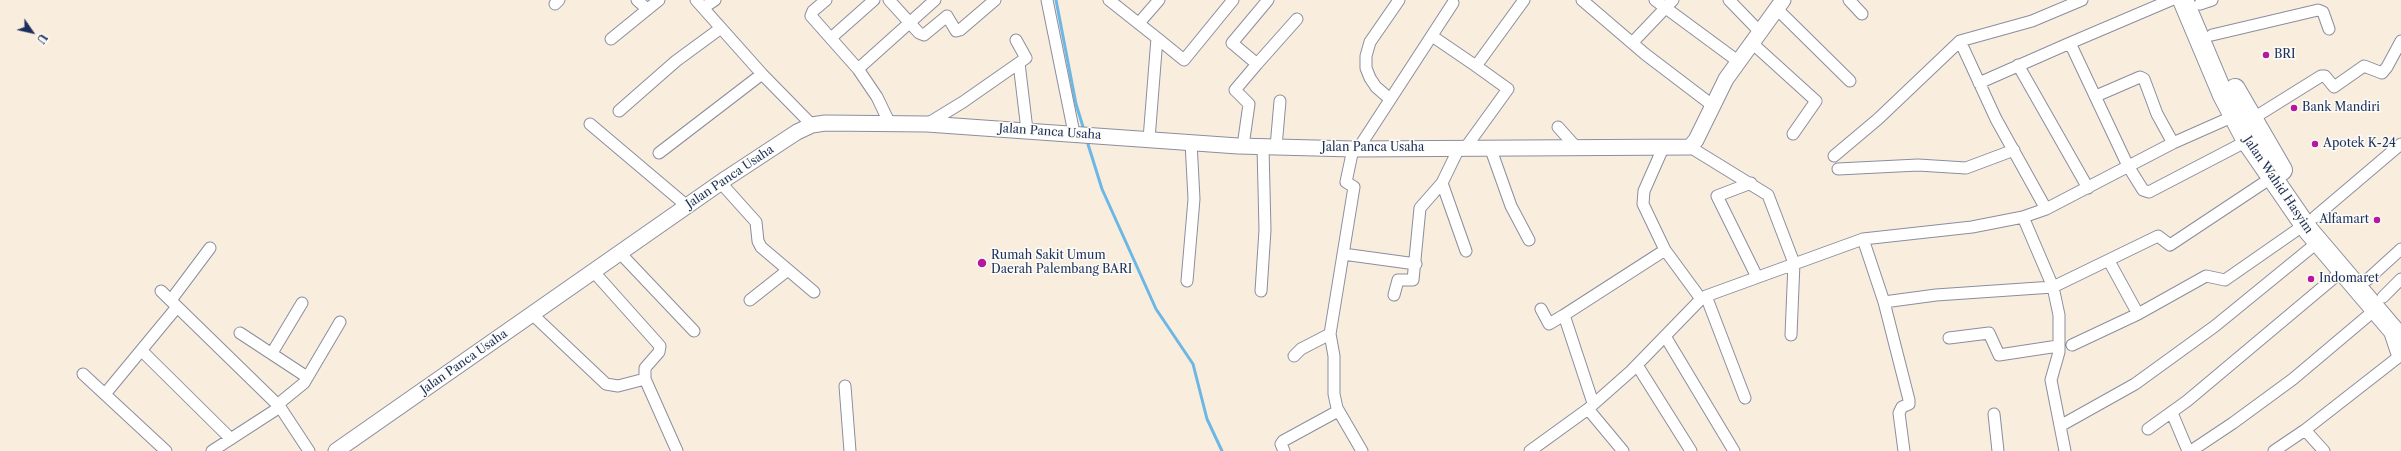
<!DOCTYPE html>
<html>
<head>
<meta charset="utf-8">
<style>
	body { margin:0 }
	#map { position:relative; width:2401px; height:451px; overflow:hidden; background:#f9eede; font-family:"Libre Caslon Text",serif }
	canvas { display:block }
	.north { position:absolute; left:12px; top:12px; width:40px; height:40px; -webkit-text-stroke:3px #fdfcf7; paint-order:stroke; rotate:124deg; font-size:11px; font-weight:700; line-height:16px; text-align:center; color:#1b2f5e }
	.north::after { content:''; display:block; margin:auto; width:14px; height:18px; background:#1b2f5e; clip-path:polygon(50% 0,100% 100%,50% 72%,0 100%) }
</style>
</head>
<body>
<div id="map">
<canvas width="2401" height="451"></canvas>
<div class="north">U</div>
</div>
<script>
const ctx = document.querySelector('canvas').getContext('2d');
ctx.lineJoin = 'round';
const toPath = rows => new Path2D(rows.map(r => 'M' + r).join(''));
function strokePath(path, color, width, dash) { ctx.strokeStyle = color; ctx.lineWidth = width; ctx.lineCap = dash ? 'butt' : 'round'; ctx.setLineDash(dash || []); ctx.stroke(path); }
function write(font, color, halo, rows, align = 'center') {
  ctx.font = font + ' "Libre Caslon Text",serif'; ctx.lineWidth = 3; ctx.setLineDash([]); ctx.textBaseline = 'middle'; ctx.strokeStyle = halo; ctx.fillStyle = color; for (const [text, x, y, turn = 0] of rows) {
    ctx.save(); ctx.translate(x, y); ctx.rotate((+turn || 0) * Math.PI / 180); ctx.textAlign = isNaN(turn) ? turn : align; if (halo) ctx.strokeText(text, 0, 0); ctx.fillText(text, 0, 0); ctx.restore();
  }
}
strokePath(toPath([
	[1056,0,1076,104,1084,130],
	[1087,141,1102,189,1156,309,1193,364,1207,419,1222,451]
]), '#6cb7e5', 3);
const street = toPath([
	[637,0,647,9],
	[696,0,762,74,812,125],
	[826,0,813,11,811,16,858,69,877,97,890,124],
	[889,0,919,33,924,35,947,16,956,31,960,30,995,0],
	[1047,0,1074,133],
	[1109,0,1157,38,1149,139],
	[1582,0,1645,54,1712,105],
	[1655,0,1739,62],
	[1729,0,1760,32],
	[1849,0,1862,14],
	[2171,0,2070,43,2128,166,2143,190,2149,192,2247,141],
	[555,4,559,0],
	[2200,4,2212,0],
	[703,8,715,0],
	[1777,9,1850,81],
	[1139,23,1159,0],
	[2212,35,2318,10,2323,12,2329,29],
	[1432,36,1476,66],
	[831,38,874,0],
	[1157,38,1184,60,1233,0],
	[611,39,659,0],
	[1960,41,1996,119,2046,209],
	[1633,42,1673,0],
	[1752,43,1816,101,1793,134],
	[1019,63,1027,130],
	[1257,64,1297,19],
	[2018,65,2088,188],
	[858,69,935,0],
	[1979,83,2070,43],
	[2096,96,2140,77,2144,79,2157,114,2173,143],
	[1390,99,1376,87,1370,78,1366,68,1366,56,1370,42,1399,0],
	[619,111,676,61,721,28],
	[2252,119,2321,76,2325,76,2334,87,2364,66,2382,73,2387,67,2401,41],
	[590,124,687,206],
	[927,124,963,102,1026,58,1016,40],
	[1558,127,1576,147],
	[1243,146,1249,104,1235,90,1257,64,1232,43,1268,0],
	[1276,147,1280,101],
	[1466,147,1508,89,1476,66,1524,0],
	[1490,147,1511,206,1529,240],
	[1690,147,1768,195,1794,263,1791,335],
	[1663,148,1644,191,1643,204,1665,250,1701,299],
	[1353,149,1346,182,1354,187,1330,334,1334,356,1334,394,1337,408,1362,451],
	[1358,149,1453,3],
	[659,153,762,74],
	[1834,156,1878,119,1960,41,2032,21,2082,0],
	[1838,169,1918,165,1966,168,2014,150],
	[720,182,756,222,758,241,761,247,814,292],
	[1442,183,1466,251],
	[1751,183,1717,196,1757,277],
	[2023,217,2053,287,2059,315,2059,352,2051,380,2065,451],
	[2315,217,2401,144],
	[1863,239,1884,302,1909,400,1909,404,1902,407,1899,413,1904,451],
	[620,253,694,331],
	[1343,254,1416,264],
	[2109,261,2138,314],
	[593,271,660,346,659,352,645,368,645,379],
	[2367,280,2401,249],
	[1187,281,1194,199,1191,142],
	[161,291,280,407,309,451],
	[1261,291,1265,230,1263,147],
	[1394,295,1398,280,1413,280,1420,208,1442,183,1459,148],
	[1706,296,1745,398],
	[2383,297,2401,279],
	[171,300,210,248],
	[750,300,788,270],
	[1884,302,1936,295,2053,287,2158,236,2170,245,2271,178],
	[1541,309,1549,324,1564,315],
	[532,314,606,384,618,386,645,379,677,451],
	[240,333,307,377],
	[1665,336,1734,451],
	[1949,338,1989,333,1999,355,2058,346],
	[2072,345,2138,314,2206,276,2225,280,2304,225],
	[142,351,231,439],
	[272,353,302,303],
	[1294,356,1301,349,1330,334],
	[1637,365,1691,451],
	[83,374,166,451],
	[845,386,850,451],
	[105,394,177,307],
	[1593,403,1564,315,1665,250],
	[277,405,304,383,340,322],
	[1588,409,1623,451],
	[2172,413,2188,451],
	[1994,414,1998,451],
	[2060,426,2135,384,2215,326,2318,242],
	[2148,429,2187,401,2342,271],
	[2305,430,2324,451],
	[212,451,280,407],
	[1284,451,1281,444,1283,441,1338,411],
	[1530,451,1588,409,1631,371,1701,299,1706,296,1863,239,1972,227,2023,217,2046,209,2173,143,2234,116],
	[2191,451,2233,423,2293,379,2376,309],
	[2274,451,2305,430,2401,355]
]);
const secondary = toPath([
	[336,451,727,178,797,132,812,125,825,123,927,124,1238,146,1353,149,1690,147,1696,140,1726,79,1783,0]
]);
const highway = toPath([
	[2183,0,2223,95,2247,141,2309,231,2394,331,2401,352],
	[2235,89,2282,170]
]);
strokePath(street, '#8a8e9e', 13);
strokePath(secondary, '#8a8e9e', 17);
strokePath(highway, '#8a8e9e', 22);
strokePath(street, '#fff', 11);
strokePath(secondary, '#fff', 15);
strokePath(highway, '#fff', 20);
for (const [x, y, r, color] of [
	[2266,55,4,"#b5179e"],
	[2294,108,4,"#b5179e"],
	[2315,144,4,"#b5179e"],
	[2377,220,4,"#b5179e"],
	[982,263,5,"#b5179e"],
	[2311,279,4,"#b5179e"]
]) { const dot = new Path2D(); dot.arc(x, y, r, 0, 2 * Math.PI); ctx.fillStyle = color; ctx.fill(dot); strokePath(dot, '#fdfcf7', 1.5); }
write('12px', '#1b2f5e', '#fdfcf7', [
	["BRI",2274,55],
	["Bank Mandiri",2302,108],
	["Apotek K-24",2323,144],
	["Alfamart",2369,220,"right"],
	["Rumah Sakit Umum",991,256],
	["Daerah Palembang BARI",991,270],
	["Indomaret",2319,279]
], 'left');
write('12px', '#1b2f5e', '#fdfcf7', [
	["Jalan Panca Usaha",1050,132,4],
	["Jalan Panca Usaha",1373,148],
	["Jalan Panca Usaha",730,177,-34],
	["Jalan Wahid Hasyim",2278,185,56],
	["Jalan Panca Usaha",464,362,-35]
]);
</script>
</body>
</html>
